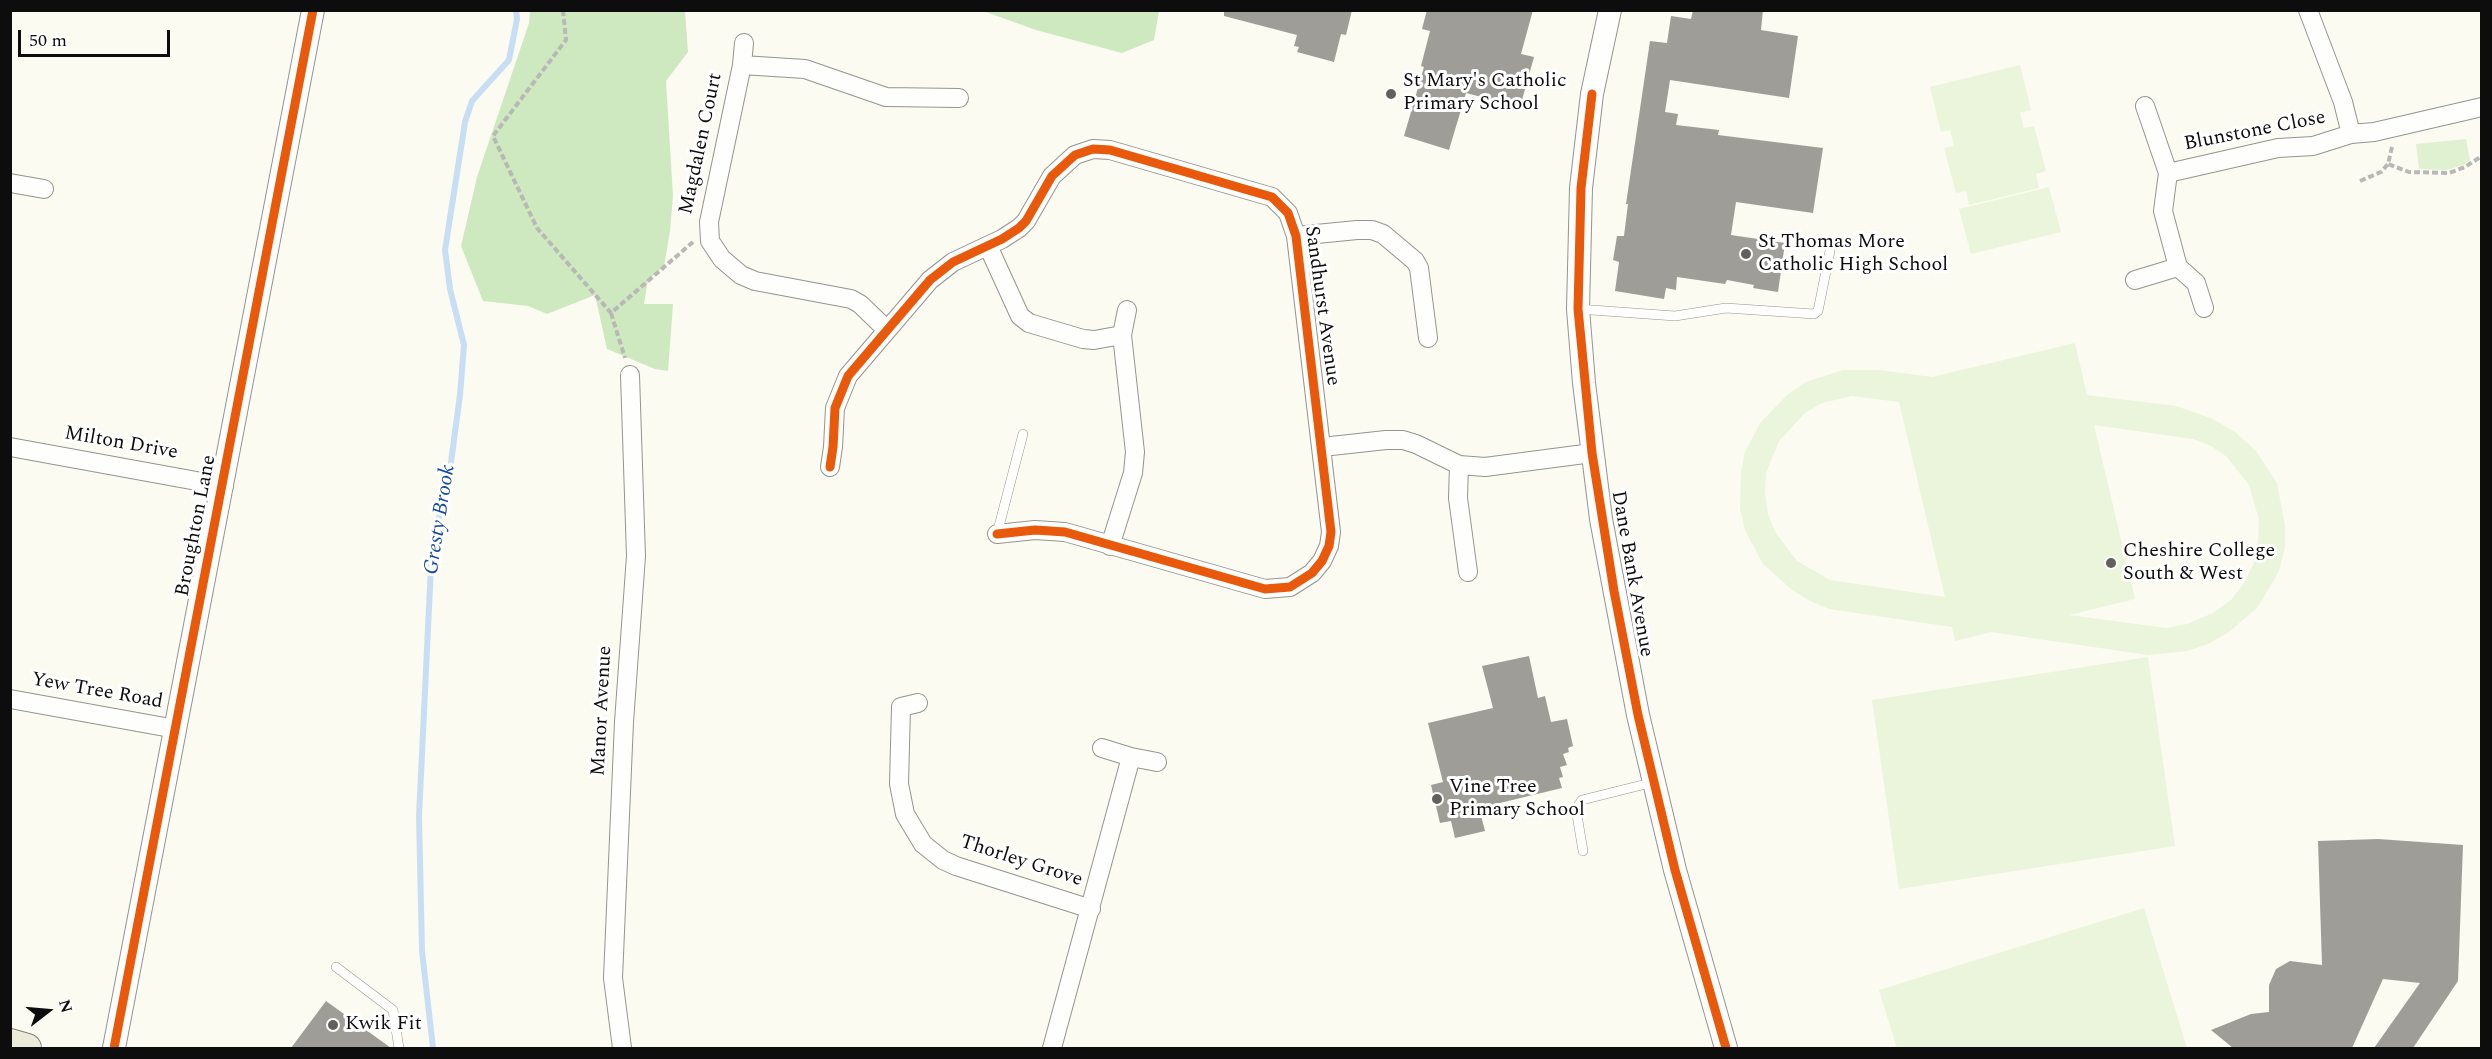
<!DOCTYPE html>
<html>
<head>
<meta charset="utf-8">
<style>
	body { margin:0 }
	#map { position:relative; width:2492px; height:1059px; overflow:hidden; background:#fbfbf1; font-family:Spectral,serif }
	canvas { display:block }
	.frame { position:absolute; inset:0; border:12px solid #0d0d0d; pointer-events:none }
	.north { position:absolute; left:18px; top:981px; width:60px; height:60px; -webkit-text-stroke:4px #fff; paint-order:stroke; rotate:74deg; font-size:16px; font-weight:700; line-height:24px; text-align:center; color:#0d0d0d }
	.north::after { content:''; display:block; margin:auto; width:21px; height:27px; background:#0d0d0d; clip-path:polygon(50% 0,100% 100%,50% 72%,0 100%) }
	.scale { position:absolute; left:18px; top:30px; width:152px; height:27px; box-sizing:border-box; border:3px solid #0d0d0d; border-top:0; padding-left:8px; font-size:18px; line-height:21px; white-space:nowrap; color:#0d0d0d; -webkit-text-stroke:4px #fff; paint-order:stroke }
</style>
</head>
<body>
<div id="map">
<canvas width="2492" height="1059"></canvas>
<div class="frame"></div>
<div class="north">N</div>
<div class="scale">50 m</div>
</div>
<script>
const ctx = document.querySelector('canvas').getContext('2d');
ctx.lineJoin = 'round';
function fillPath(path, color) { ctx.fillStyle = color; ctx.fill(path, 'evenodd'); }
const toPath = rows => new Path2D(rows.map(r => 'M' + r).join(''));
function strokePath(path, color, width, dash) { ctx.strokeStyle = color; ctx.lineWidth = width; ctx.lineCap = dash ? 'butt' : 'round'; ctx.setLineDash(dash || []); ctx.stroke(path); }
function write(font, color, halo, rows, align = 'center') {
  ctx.font = font + ' Spectral,serif'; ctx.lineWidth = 6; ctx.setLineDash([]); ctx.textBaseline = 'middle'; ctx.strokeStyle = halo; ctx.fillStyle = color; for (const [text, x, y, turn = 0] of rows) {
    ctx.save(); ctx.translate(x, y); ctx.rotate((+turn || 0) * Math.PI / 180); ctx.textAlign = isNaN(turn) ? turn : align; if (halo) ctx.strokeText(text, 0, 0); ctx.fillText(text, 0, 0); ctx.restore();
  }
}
fillPath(toPath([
	[2466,139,2470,160,2463,165,2447,170,2419,169,2416,144]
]), '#dff1d1');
fillPath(toPath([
	[530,11,685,11,688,52,666,81,673,196,670,231,664,266,648,280,644,304,673,304,668,371,655,369,607,349,595,295,547,314,528,306,483,301,461,246,477,177,529,23],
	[983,11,1159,11,1154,40,1122,53,1036,30]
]), '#cee9bf');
fillPath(toPath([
	[2020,65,2031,110,1964,127,2020,113,2024,128,2034,126,2046,171,2036,174,2039,188,1969,205,1966,191,1956,193,1944,148,1954,146,1950,130,1941,132,1930,87],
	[2049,187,2061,232,1971,254,1959,209],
	[2075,343,2087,395,2176,406,2213,419,2235,432,2256,451,2277,483,2285,526,2285,547,2279,571,2258,607,2229,632,2208,644,2187,651,2148,655,1991,632,1955,641,1952,627,1829,609,1808,600,1791,589,1763,564,1745,530,1740,509,1741,471,1745,452,1761,422,1788,394,1806,382,1843,370,1879,370,1932,377],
	[1852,396,1899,402,1945,597,1830,580,1797,561,1775,532,1768,514,1765,493,1766,473,1779,441,1805,413,1822,403],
	[2094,425,2193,439,2211,446,2227,457,2249,485,2259,520,2258,541,2254,563,2244,583,2231,600,2213,613,2187,624,2166,628,2069,615,2135,599],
	[2148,657,2175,846,1899,889,1872,700],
	[2144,908,2187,1048,1897,1048,1879,990]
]), '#eaf5db');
strokePath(toPath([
	[433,1048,422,951,419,816,432,545,449,477,460,395,464,345,450,289,445,250,465,122,472,101,509,60,517,19,516,10]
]), '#c8def4', 6);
fillPath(toPath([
	[1224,10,1352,10,1346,35,1341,34,1334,62,1297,52,1299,47,1294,46,1297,35,1224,16],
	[1427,10,1533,10,1521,54,1534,57,1520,107,1466,93,1449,150,1404,136,1424,67,1421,66,1430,31,1422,29],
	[1693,10,1763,10,1761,30,1798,36,1789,98,1670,80,1665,112,1678,114,1676,125,1719,130,1718,135,1823,148,1813,213,1736,202,1731,235,1785,243,1778,292,1753,288,1754,285,1727,280,1725,284,1677,277,1676,290,1666,288,1664,299,1615,291,1619,262,1613,260,1617,236,1624,236,1628,204,1626,204,1650,41,1667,43,1671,16,1691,19],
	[1529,656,1538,698,1545,696,1551,722,1567,719,1573,746,1568,748,1569,752,1563,754,1567,765,1560,767,1563,777,1559,778,1562,788,1479,808,1485,831,1455,838,1451,821,1440,823,1431,785,1443,782,1428,723,1493,708,1482,666],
	[2378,839,2463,845,2458,981,2413,1048,2374,1048,2420,983,2383,979,2352,1048,2233,1048,2211,1030,2251,1014,2269,1012,2269,985,2276,969,2290,961,2322,965,2318,841],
	[326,1001,391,1048,291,1048]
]), '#9e9d97');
const service = toPath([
	[1578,309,1675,316,1726,308,1814,314,1818,311,1830,251],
	[997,534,1023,434],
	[1583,851,1576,809,1582,800,1654,782],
	[336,967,393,1010,399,1048]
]);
const minor = toPath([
	[2308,10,2343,102,2351,134,2374,132,2482,107],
	[744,43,742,65,709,222,710,241,722,259,741,275,755,281,851,299,860,304,887,330],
	[742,65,805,69,886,97,959,98],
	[2145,106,2168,173],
	[10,183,44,189],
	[1296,236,1357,230,1372,230,1383,234,1415,261,1419,268,1428,338],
	[988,246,1020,316,1029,323,1083,339,1094,340,1122,335,1135,452,1133,473,1110,546],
	[2135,280,2178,267],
	[2204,308,2196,283,2178,267,2163,211,2168,173,2278,148,2313,146,2351,134],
	[1122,335,1127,310],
	[10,447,224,486],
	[1322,447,1386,440,1403,440,1416,444,1459,465,1485,467,1592,453],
	[1459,465,1458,498,1468,572],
	[830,467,833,447,835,408,848,376,930,280,953,262,1002,239,1019,228,1026,221,1052,176,1075,155,1093,149,1110,150,1272,197,1288,213,1296,236,1331,532,1329,546,1322,561,1312,573,1290,587,1265,589,1065,532,1035,530,997,534],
	[10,699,176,729],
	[918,703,901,707,899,784,905,814,923,844,943,860,956,866,1091,909],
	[1102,748,1131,757],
	[622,1048,613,978,624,722,636,556,630,375],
	[1052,1048,1131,757,1157,762]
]);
const tertiary = toPath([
	[1610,10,1592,94,1581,188,1578,309,1584,383,1601,519,1638,715,1675,870,1726,1048],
	[114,1048,313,10]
]);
const primary = toPath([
	[10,1043,27,1048]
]);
strokePath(service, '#949490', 10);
strokePath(minor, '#949490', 20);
strokePath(tertiary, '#949490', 24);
strokePath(primary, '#81817d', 30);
strokePath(toPath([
	[563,10,566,40,493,136,537,228,611,313,693,242],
	[2392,147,2388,164,2409,172,2449,173,2465,167,2482,156],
	[2360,181,2381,172,2388,164],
	[611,313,625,358]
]), '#b8b8b6', 4, [6, 3]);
strokePath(service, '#fefefd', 9);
strokePath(minor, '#fefefd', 18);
strokePath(tertiary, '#fefefd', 22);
strokePath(primary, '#ecead8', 28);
strokePath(toPath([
	[1592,94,1581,188,1578,309,1592,453,1614,591,1638,715,1675,870,1726,1048],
	[830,467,833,447,835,408,848,376,930,280,953,262,1002,239,1019,228,1026,221,1052,176,1075,155,1093,149,1110,150,1272,197,1288,213,1296,236,1331,532,1329,546,1322,561,1312,573,1290,587,1265,589,1065,532,1035,530,997,534],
	[114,1048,313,10]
]), '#e8590c', 9);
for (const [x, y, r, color] of [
	[1391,94,6,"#60605d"],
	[1746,254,6,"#60605d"],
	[2111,563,6,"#60605d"],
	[1437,799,6,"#60605d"],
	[333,1025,6,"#60605d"]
]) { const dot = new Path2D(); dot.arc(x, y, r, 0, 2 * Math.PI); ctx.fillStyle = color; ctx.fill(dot); strokePath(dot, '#fff', 2); }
write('20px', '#0d0d0d', '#fff', [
	["St Mary's Catholic",1403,82],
	["Primary School",1403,105],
	["St Thomas More",1758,243],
	["Catholic High School",1758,266],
	["Cheshire College",2123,552],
	["South & West",2123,575],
	["Vine Tree",1449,788],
	["Primary School",1449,811],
	["Kwik Fit",345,1025]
], 'left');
write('20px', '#0d0d0d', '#fff', [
	["Blunstone Close",2255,132,-11],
	["Magdalen Court",702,144,-78],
	["Sandhurst Avenue",1321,306,82],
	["Milton Drive",121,444,10],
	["Broughton Lane",197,526,-79],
	["Dane Bank Avenue",1631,574,80],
	["Yew Tree Road",97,692,10],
	["Manor Avenue",603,711,-87],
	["Thorley Grove",1021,862,18]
]);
write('italic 21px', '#164c9f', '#fff', [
	["Gresty Brook",441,520,-81]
]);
</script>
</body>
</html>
